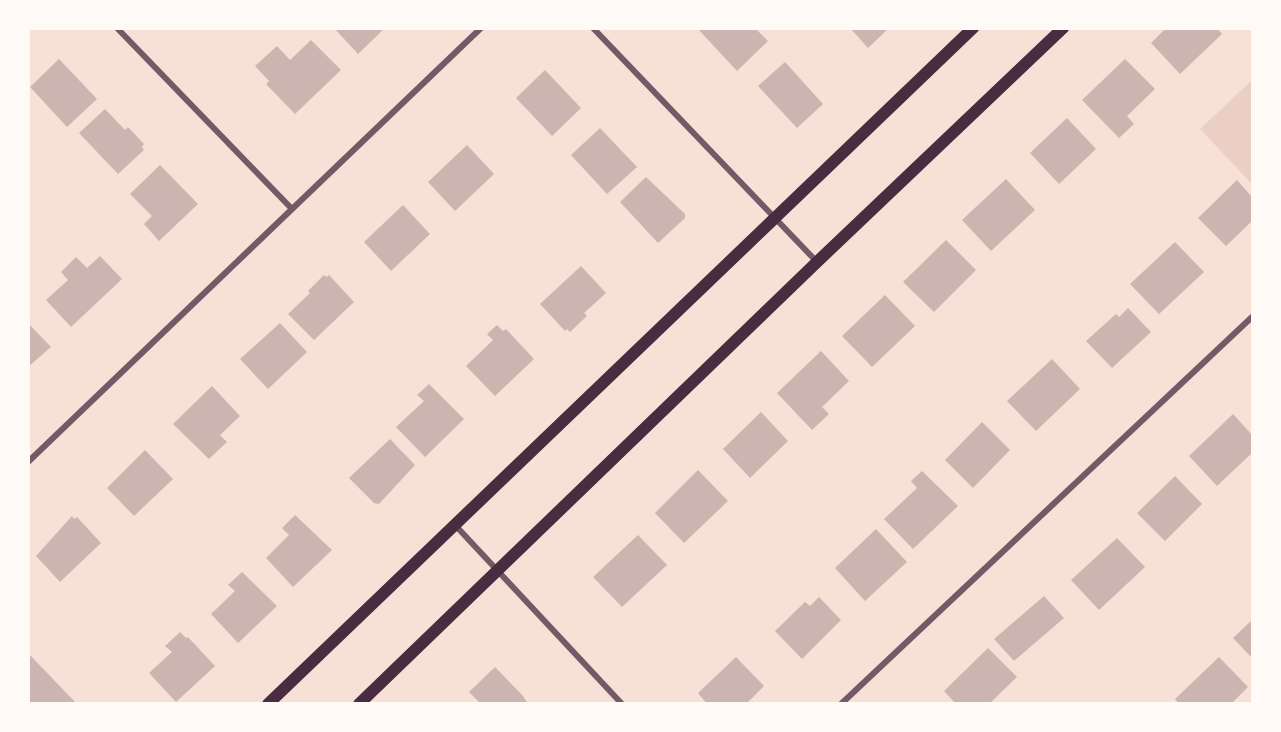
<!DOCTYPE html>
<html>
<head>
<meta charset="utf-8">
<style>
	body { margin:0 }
	#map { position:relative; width:1281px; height:732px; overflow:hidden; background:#f7e1d7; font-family:Inter,sans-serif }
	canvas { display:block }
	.frame { position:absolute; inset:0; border:30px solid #fffaf5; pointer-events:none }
</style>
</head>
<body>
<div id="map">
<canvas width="1281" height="732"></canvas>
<div class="frame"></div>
</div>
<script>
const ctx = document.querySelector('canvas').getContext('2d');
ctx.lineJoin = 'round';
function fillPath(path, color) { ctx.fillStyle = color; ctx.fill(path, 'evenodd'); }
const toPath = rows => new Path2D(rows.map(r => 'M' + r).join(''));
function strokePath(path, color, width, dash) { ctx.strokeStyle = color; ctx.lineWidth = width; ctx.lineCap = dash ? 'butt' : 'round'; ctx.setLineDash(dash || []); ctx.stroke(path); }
fillPath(toPath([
	[1252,80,1252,184,1200,129]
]), '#ebcfc5');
fillPath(toPath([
	[334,28,385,28,358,54],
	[697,28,755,28,768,41,737,71],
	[850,28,889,28,868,48],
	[1166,28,1217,28,1222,34,1180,74,1151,43],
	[311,40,341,70,295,114,266,84,269,81,255,66,277,46,290,60],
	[59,59,97,99,67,127,30,87],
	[1125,59,1155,89,1127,116,1134,124,1119,138,1082,100],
	[785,62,823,104,797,128,758,86],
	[545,70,581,108,552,136,516,98],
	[105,109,125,130,128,127,144,144,142,147,144,150,118,174,79,133],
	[1067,118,1096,149,1059,184,1030,153],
	[600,128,637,167,607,194,571,155],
	[467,145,494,174,455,211,428,182],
	[160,165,198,204,159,241,144,224,152,216,130,194],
	[646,177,685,214,685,218,658,243,620,202],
	[1006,179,1035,210,991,251,962,220],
	[1237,180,1252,197,1252,221,1226,246,1198,218],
	[403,205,430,234,391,271,364,242],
	[946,240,976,270,934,312,903,282],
	[1175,242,1204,272,1159,314,1130,284],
	[100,256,122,279,71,327,46,300,68,280,61,272,76,257,87,268],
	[581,266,606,293,584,313,587,316,570,332,567,329,565,331,540,304],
	[324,275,327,277,329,275,354,302,314,340,288,314,310,293,308,291],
	[885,295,915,326,872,367,842,336],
	[1128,308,1151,332,1112,368,1086,341,1116,314,1119,317],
	[28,323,51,347,28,367],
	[280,323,307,352,268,389,240,359],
	[497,325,503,331,506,329,534,359,495,396,466,366,493,340,487,334],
	[821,351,849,381,822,407,829,414,812,430,777,393],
	[1052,359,1080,389,1036,431,1007,401],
	[429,384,464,419,425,457,396,427,424,401,417,395],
	[212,386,240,416,220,435,227,442,209,459,173,424],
	[761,412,788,441,750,478,723,449],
	[1233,414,1252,435,1252,453,1217,486,1189,456],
	[982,422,1010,450,973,488,945,460],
	[390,439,415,465,379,504,374,503,349,478],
	[145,450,173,479,134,516,107,488],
	[698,470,728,501,684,543,655,513],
	[922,471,958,506,913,549,884,519,917,488,911,481],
	[1175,476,1202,504,1165,541,1137,513],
	[295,515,332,550,293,587,266,558,289,535,282,528],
	[72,516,74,519,77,517,101,543,60,582,36,556],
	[876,529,907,562,865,601,835,568],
	[638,535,667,565,622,607,593,577],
	[1117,538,1145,567,1099,610,1071,580],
	[242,572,277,606,238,643,211,614,235,591,228,585],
	[1044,596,1064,618,1014,661,994,639],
	[819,597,841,620,802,659,775,631,805,602,810,606],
	[1252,620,1252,658,1233,638],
	[180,632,186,638,188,637,215,666,176,702,149,673,172,652,165,646],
	[988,648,1017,677,989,704,956,704,944,691],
	[28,653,77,704,28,704],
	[736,657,764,686,746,704,707,704,698,693],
	[1219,657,1248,687,1231,704,1179,704,1175,699],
	[495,667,523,696,528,704,481,704,469,692]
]), '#ccb4b1');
strokePath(toPath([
	[117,28,292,209],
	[593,28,817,262],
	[28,462,481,28],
	[455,525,622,704],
	[841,704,1252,317]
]), '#755966', 6);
strokePath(toPath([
	[268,704,973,28],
	[359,704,817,262,1063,28]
]), '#4a2c40', 12);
</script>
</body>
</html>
